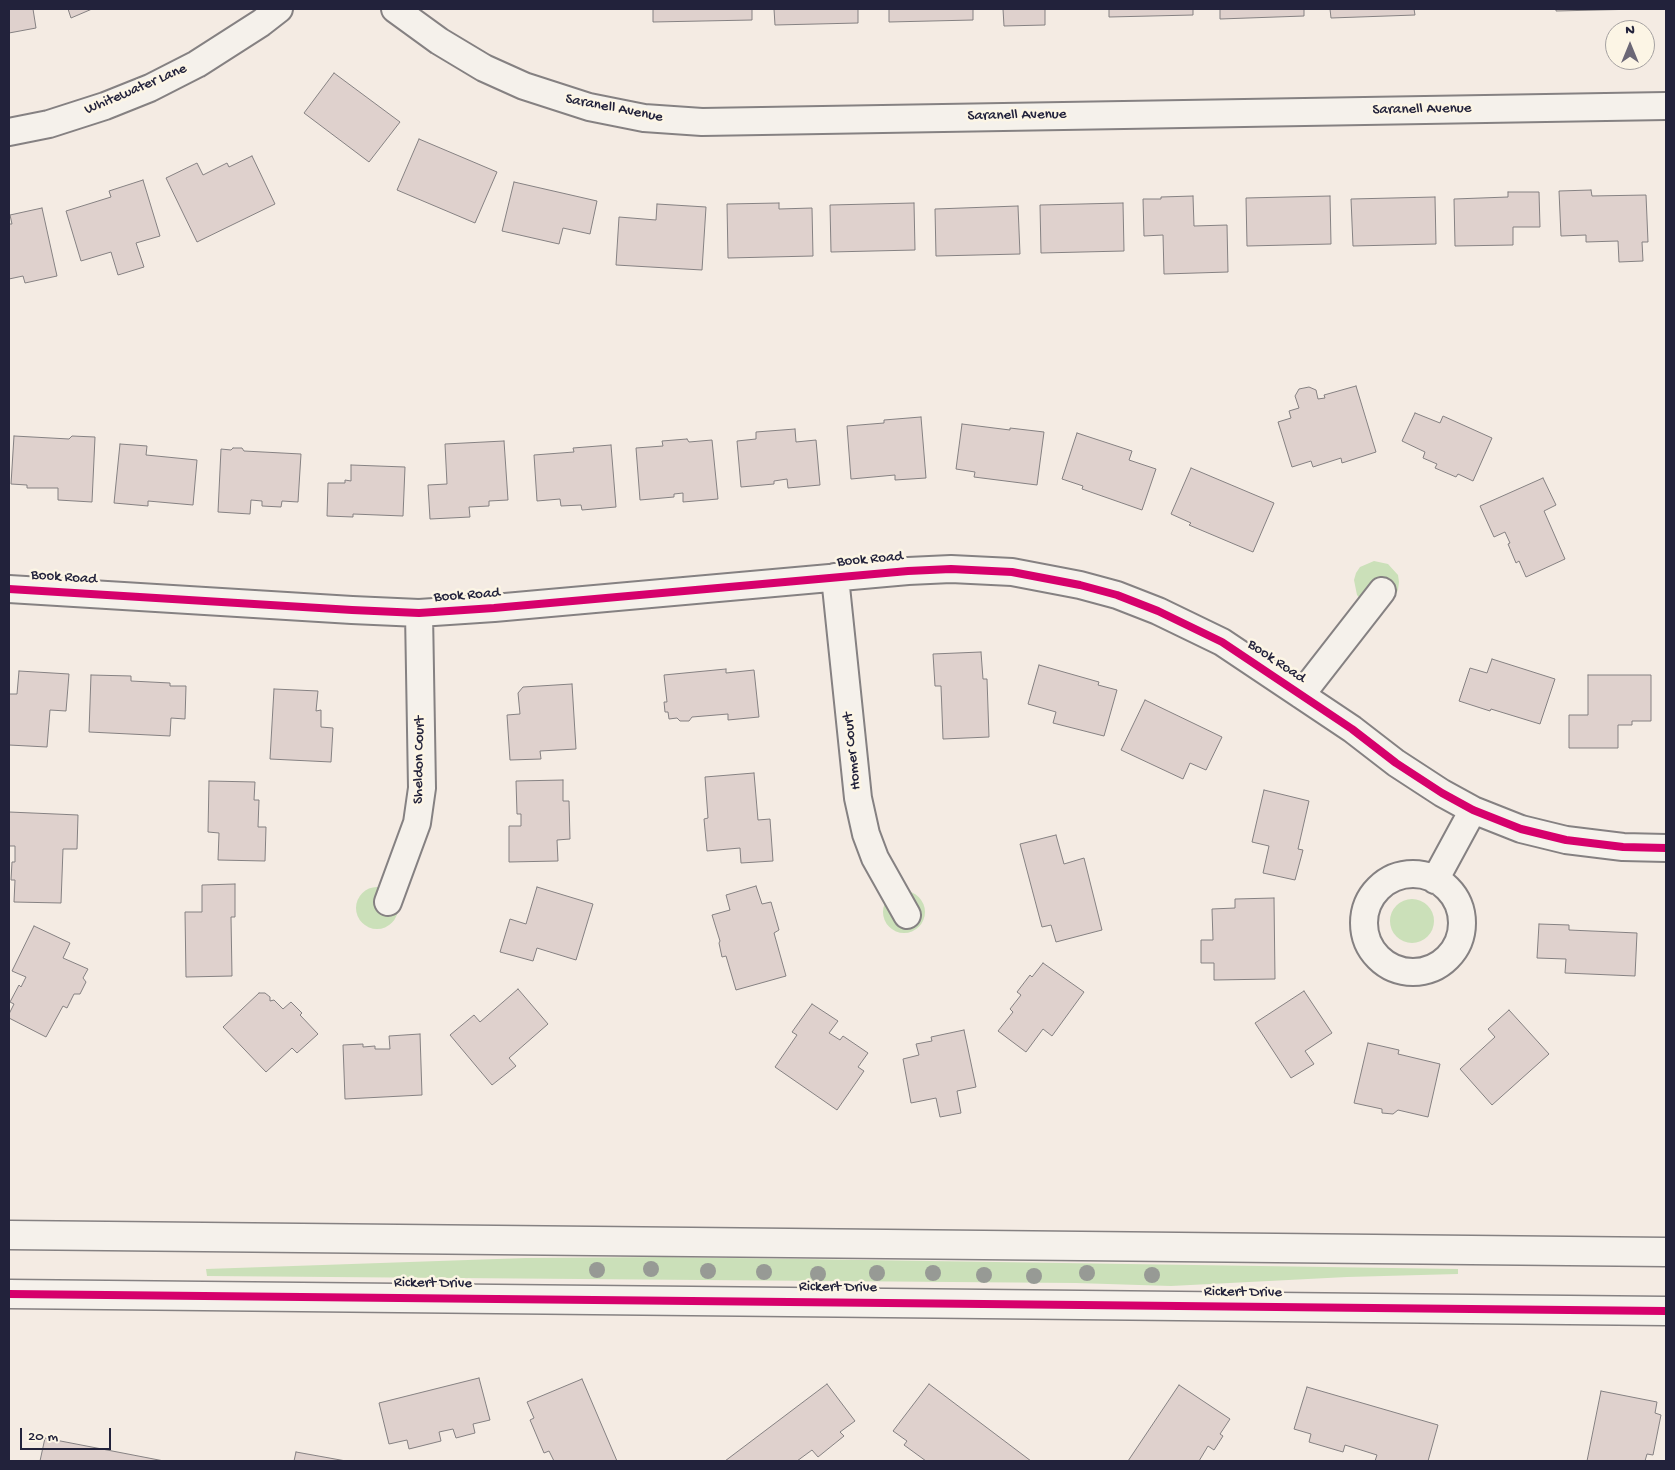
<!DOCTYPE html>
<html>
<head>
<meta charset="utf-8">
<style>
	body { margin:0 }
	#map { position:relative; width:1675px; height:1470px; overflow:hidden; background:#f4ebe3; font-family:"Gochi Hand",sans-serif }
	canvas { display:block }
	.frame { position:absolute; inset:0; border:10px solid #22223b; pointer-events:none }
	.north { position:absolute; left:1605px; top:20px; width:50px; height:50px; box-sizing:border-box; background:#fcf5e5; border:1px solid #a5a1a1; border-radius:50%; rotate:0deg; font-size:14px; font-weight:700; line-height:20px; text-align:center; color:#22223b }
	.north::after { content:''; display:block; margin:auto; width:18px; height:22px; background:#6c6876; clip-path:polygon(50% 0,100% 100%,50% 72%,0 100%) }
	.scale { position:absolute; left:20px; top:1428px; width:91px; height:22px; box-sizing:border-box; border:2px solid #22223b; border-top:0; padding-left:6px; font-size:15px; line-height:18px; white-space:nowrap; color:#22223b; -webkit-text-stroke:4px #fcf5e5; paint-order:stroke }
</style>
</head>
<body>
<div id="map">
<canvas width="1675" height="1470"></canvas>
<div class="frame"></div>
<div class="north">N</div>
<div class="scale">20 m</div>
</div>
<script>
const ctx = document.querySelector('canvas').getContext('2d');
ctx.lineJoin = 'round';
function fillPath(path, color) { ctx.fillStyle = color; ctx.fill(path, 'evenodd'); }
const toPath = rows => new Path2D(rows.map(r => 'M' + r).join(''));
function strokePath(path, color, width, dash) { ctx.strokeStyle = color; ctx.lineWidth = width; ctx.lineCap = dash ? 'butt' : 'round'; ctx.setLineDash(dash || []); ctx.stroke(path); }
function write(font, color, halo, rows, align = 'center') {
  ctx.font = font + ' "Gochi Hand",sans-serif'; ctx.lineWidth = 5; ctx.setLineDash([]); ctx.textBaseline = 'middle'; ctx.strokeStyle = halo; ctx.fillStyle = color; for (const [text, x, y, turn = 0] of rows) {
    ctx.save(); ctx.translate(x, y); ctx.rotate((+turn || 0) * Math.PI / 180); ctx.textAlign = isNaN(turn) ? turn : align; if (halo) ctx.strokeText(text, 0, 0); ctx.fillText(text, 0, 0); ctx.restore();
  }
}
fillPath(toPath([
	[1374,561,1388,564,1398,575,1399,582,1398,590,1395,596,1389,602,1361,600,1357,595,1354,580,1356,573,1360,567],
	'356 908a21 21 0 1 1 42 0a21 21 0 1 1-42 0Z',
	'883 912a21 21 0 1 1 42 0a21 21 0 1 1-42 0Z',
	'1390 921a22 22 0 1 1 44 0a22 22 0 1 1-44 0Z',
	[666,1257,1458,1269,1458,1274,1347,1277,1171,1286,1076,1283,207,1276,206,1269,526,1258]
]), '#cbe0b9');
const building = toPath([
	[9,9,33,9,36,28,9,33,9,9],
	[68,9,92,9,71,18,68,9],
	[653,9,752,9,752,20,653,22,653,9],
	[774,9,858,9,858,23,775,25,774,9],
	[889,9,973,9,973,20,889,22,889,9],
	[1003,9,1045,9,1045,25,1004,26,1003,9],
	[1109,9,1193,9,1193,15,1109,17,1109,9],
	[1220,9,1304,9,1304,16,1220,19,1220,9],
	[1330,9,1414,9,1415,15,1331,18,1330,9],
	[1556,9,1640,9,1556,11,1556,9],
	[334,73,400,122,369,162,304,113,334,73],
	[419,139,497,172,475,223,397,190,419,139],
	[252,156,275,204,197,242,166,178,197,163,203,175,227,163,229,167,252,156],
	[143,180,160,236,136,243,144,267,118,275,111,252,81,261,66,211,111,197,109,191,143,180],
	[514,182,597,201,590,234,563,228,559,244,502,231,514,182],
	[1591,190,1592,196,1646,195,1648,242,1642,242,1643,261,1619,262,1618,241,1586,242,1586,235,1561,236,1559,191,1591,190],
	[1508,192,1539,192,1540,227,1513,227,1513,245,1455,246,1454,199,1508,197,1508,192],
	[1193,196,1194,226,1227,225,1228,272,1164,274,1163,235,1144,236,1143,199,1161,199,1161,197,1193,196],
	[1330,196,1331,244,1247,246,1246,198,1330,196],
	[1435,197,1436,244,1353,246,1351,199,1435,197],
	[779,203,779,209,812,208,813,256,728,258,727,204,779,203],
	[914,203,915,250,831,252,830,205,914,203],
	[1123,203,1124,251,1041,253,1040,205,1123,203],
	[657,204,706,207,702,270,616,265,619,217,656,220,657,204],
	[1018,206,1020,254,936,256,935,209,1018,206],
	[42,208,57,276,25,283,23,276,9,279,9,224,12,224,10,215,42,208],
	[1356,386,1376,452,1342,463,1341,458,1313,467,1311,461,1292,467,1278,422,1291,418,1289,411,1299,408,1295,396,1299,389,1309,387,1316,390,1318,399,1325,398,1324,395,1356,386],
	[1415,413,1440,423,1443,416,1492,438,1473,481,1458,474,1456,477,1435,468,1437,464,1423,458,1425,452,1402,441,1415,413],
	[921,417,926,478,895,480,895,475,851,479,847,426,884,423,884,420,921,417],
	[962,424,1010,430,1010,428,1044,432,1037,485,974,477,975,472,956,469,962,424],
	[795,429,796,442,816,440,820,485,788,488,787,479,774,481,774,484,741,487,737,441,756,439,756,432,795,429],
	[1077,433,1132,451,1129,460,1156,469,1142,510,1082,489,1083,486,1062,479,1077,433],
	[14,436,69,439,72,436,95,437,92,502,58,500,58,488,27,488,27,485,11,484,14,436],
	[687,439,689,442,712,440,718,499,683,502,683,493,674,494,674,497,640,500,636,448,663,446,662,441,687,439],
	[504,441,508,500,489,501,489,506,469,507,470,517,430,519,428,485,447,484,445,444,504,441],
	[120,444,147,446,146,455,197,460,193,505,148,501,148,506,114,503,120,444],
	[611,445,616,507,582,510,581,505,561,506,560,499,537,501,534,455,574,452,573,448,611,445],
	[233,448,242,448,244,451,301,454,298,502,282,501,281,507,262,506,262,501,251,500,250,514,218,512,221,449,231,450,233,448],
	[351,465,405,467,403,516,353,514,353,517,327,516,328,483,345,483,345,480,351,481,351,465],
	[1191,468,1274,503,1253,552,1189,525,1191,523,1171,514,1191,468],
	[1543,478,1556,505,1544,511,1565,559,1526,577,1519,561,1516,563,1508,544,1510,543,1505,532,1494,537,1480,506,1543,478],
	[981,652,983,679,987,679,989,737,943,739,941,686,935,686,933,654,981,652],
	[1492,659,1555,679,1540,724,1491,709,1490,711,1459,701,1470,668,1487,673,1492,659],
	[1039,665,1099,682,1098,685,1117,690,1104,736,1053,723,1056,712,1028,704,1039,665],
	[726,669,726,673,754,670,759,717,728,720,728,714,692,717,689,721,680,721,677,718,669,719,668,712,665,712,664,702,667,702,664,675,726,669],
	[19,671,69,674,66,711,50,710,47,747,9,745,9,694,17,694,19,671],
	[91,675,131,676,131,681,170,683,170,686,186,686,185,719,171,718,170,736,89,732,91,675],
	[1588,675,1651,675,1651,721,1632,721,1632,725,1618,725,1618,748,1569,748,1569,715,1588,715,1588,675],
	[572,684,576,749,540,751,541,759,510,760,507,715,520,714,518,693,523,687,572,684],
	[274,689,318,691,316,711,321,710,321,727,333,728,331,762,270,759,274,689],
	[1145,700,1222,737,1206,770,1190,763,1183,779,1121,750,1145,700],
	[754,773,758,820,770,819,773,861,741,863,740,848,707,851,704,819,708,818,705,777,754,773],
	[563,780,563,801,569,801,570,839,557,840,558,861,509,862,509,826,521,826,521,814,517,814,516,781,563,780],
	[209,781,255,782,254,800,259,800,258,827,266,827,265,861,218,860,219,833,208,832,209,781],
	[1264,790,1309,801,1298,849,1303,850,1295,880,1263,873,1269,846,1252,842,1264,790],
	[9,812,78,815,77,849,63,849,61,903,14,902,15,880,11,880,12,862,15,862,15,846,9,846,9,812],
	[1056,835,1064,864,1084,858,1102,930,1056,942,1051,925,1042,927,1020,844,1056,835],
	[235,884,235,917,231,917,232,976,186,977,185,912,202,912,202,885,235,884],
	[756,886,762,904,771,902,779,930,774,933,786,976,736,990,726,956,722,957,719,943,720,941,712,915,730,910,726,895,756,886],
	[537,887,593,904,576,960,537,948,533,961,500,952,510,919,526,924,537,887],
	[1274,898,1275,979,1214,980,1214,963,1201,963,1201,940,1213,940,1212,909,1235,908,1235,899,1274,898],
	[1539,924,1569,925,1569,930,1637,933,1635,976,1565,973,1566,959,1537,958,1539,924],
	[34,926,70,943,63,958,88,969,83,978,86,982,80,994,74,994,67,1008,63,1006,46,1037,9,1018,9,1014,14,1004,10,1002,19,985,21,987,26,977,12,971,34,926],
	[1043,963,1084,992,1052,1036,1043,1029,1026,1052,998,1031,1013,1012,1010,1009,1021,995,1017,992,1030,975,1032,977,1043,963],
	[518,989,548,1024,509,1058,516,1066,492,1085,450,1035,474,1015,480,1022,518,989],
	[1304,991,1332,1033,1305,1051,1314,1064,1291,1078,1255,1023,1304,991],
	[259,993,265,993,270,997,270,1001,274,1000,283,1009,291,1002,302,1013,300,1015,318,1034,297,1053,292,1048,266,1072,223,1027,259,993],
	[812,1004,838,1021,829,1033,840,1040,843,1036,868,1053,858,1067,864,1071,837,1110,775,1067,797,1035,792,1032,812,1004],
	[1509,1010,1549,1054,1492,1105,1460,1069,1495,1037,1488,1029,1509,1010],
	[964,1030,976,1087,957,1091,961,1113,940,1117,936,1098,911,1103,903,1059,919,1055,916,1044,932,1041,931,1037,964,1030],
	[420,1034,422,1095,345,1099,343,1045,363,1044,363,1047,375,1046,375,1049,390,1049,389,1036,420,1034],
	[1368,1043,1399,1050,1398,1054,1440,1064,1428,1117,1398,1110,1393,1114,1382,1113,1382,1109,1354,1103,1368,1043],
	[479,1378,490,1420,473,1424,475,1433,456,1438,453,1429,439,1432,441,1441,409,1449,407,1440,389,1444,379,1403,479,1378],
	[582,1379,617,1461,554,1461,549,1451,544,1453,530,1420,534,1418,527,1402,582,1379],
	[827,1384,855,1421,840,1432,844,1436,818,1457,812,1450,797,1461,725,1461,827,1384],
	[929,1384,1031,1461,926,1461,904,1445,907,1441,893,1431,929,1384],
	[1179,1385,1230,1419,1220,1434,1223,1436,1214,1450,1208,1446,1199,1461,1128,1461,1179,1385],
	[1307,1387,1438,1425,1428,1461,1375,1461,1377,1455,1345,1445,1343,1452,1309,1442,1311,1434,1294,1429,1307,1387],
	[1601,1391,1657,1402,1655,1413,1661,1415,1653,1455,1647,1454,1645,1461,1587,1461,1601,1391],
	[45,1438,164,1461,40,1461,45,1438],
	[296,1452,346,1461,294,1461,296,1452]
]);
fillPath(building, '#dfd1cd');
strokePath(building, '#858182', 1);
const street = toPath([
	[395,9,439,41,484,68,524,86,589,107,644,118,702,122,1666,106],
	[9,132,49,124,105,106,150,88,197,64,261,23,279,9],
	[835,577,858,798,866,834,875,858,907,915],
	[9,589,352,610,419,613,494,608,908,571,951,569,1012,572,1080,585,1117,595,1158,611,1222,642,1352,729,1396,763,1442,793,1473,810,1521,829,1566,840,1623,847,1666,848],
	[1301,695,1382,591],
	'1364 923a49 49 0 1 1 98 0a49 49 0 1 1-98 0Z',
	[1435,880,1473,810],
	[388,902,417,823,422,788,419,613]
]);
const secondary = toPath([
	[9,1235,1666,1252],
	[9,1294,1666,1311]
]);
strokePath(street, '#858182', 30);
strokePath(secondary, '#858182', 31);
strokePath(street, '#f5f1eb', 26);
strokePath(secondary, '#f5f1eb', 28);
strokePath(toPath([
	[9,589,352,610,419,613,494,608,908,571,951,569,1012,572,1080,585,1117,595,1158,611,1222,642,1352,729,1396,763,1442,793,1473,810,1521,829,1566,840,1623,847,1666,848],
	[9,1294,1666,1311]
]), '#d6006c', 8);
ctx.fillStyle = '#979a95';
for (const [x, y] of [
	[651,1269],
	[597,1270],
	[708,1271],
	[764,1272],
	[877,1273],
	[933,1273],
	[1087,1273],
	[818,1274],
	[984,1275],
	[1152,1275],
	[1034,1276]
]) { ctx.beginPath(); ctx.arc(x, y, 8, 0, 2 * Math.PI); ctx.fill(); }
write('15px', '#22223b', '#fcf5e5', [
	["Whitewater Lane",136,90,-23],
	["Saranell Avenue",614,109,11],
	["Saranell Avenue",1422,110,-1],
	["Saranell Avenue",1017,116,-1],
	["Book Road",870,560,-5],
	["Book Road",64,578,4],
	["Book Road",467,596,-4],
	["Book Road",1276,662,34],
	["Homer Court",853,751,-96],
	["Sheldon Court",420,760,-89],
	["Rickert Drive",433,1284,1],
	["Rickert Drive",838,1288,1],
	["Rickert Drive",1243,1293,1]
]);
</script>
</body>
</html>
